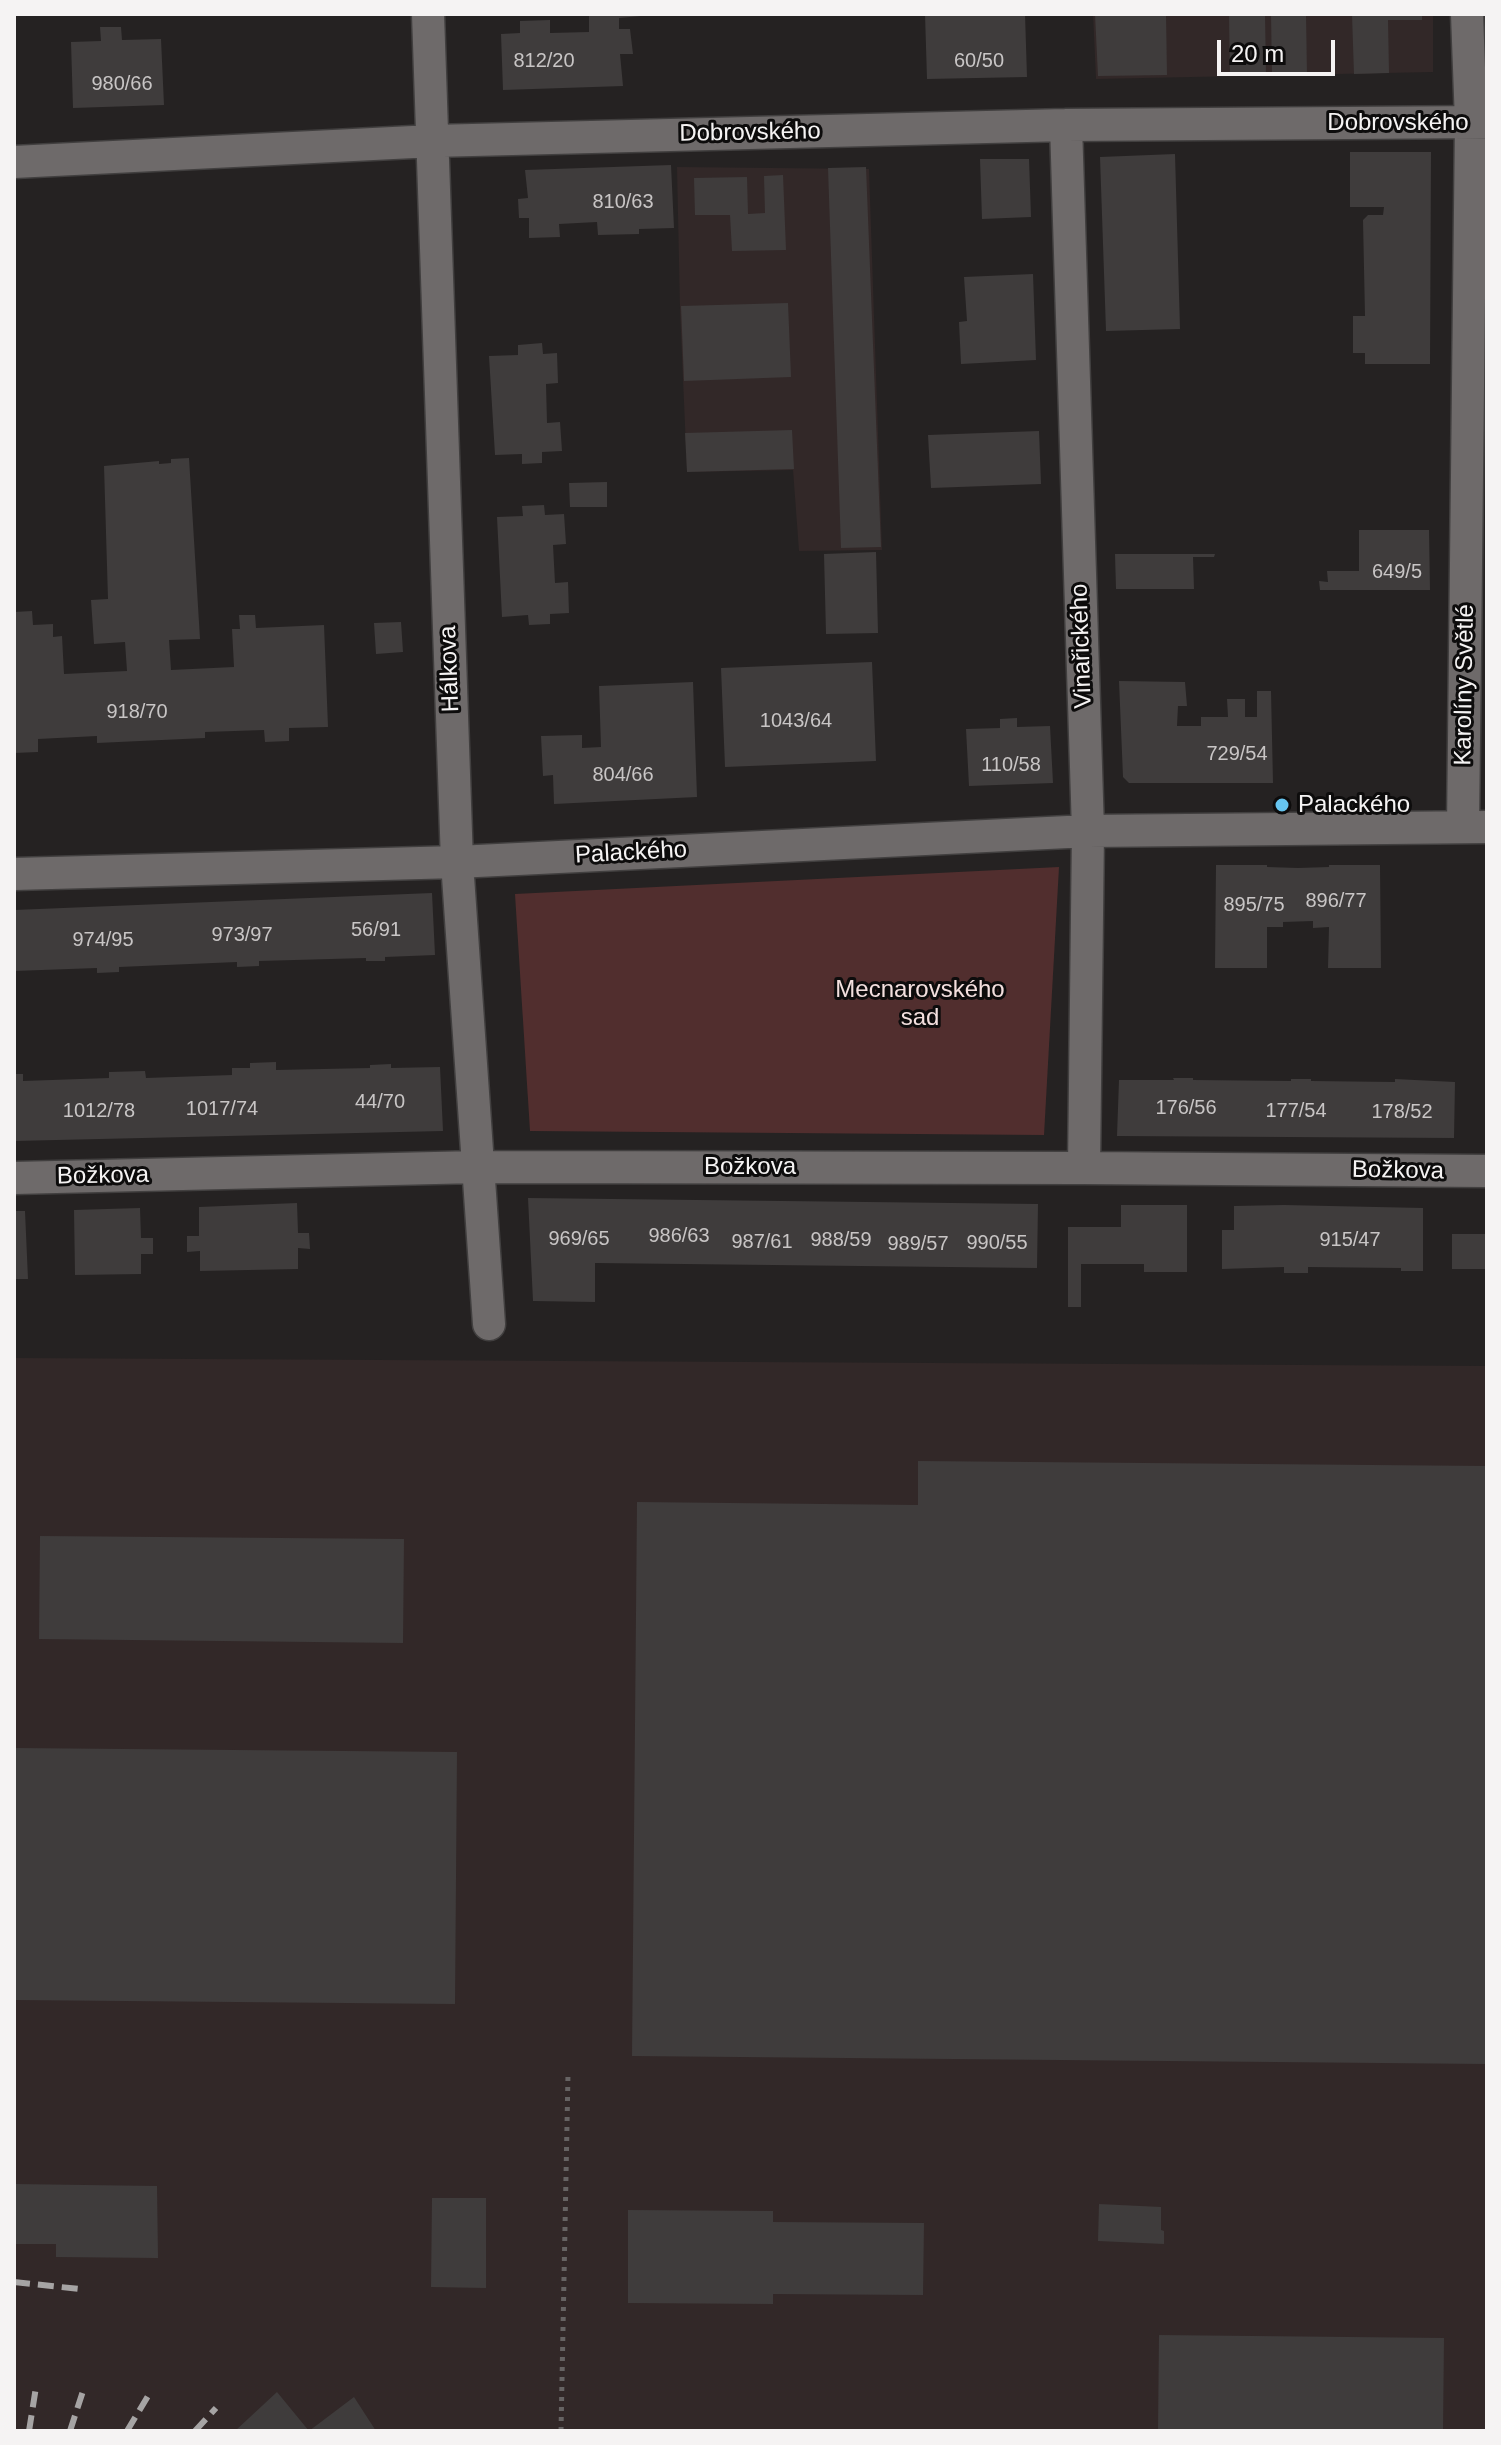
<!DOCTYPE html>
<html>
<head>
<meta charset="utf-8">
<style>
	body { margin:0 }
	#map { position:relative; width:1501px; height:2445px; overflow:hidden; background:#252222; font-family:Arial,sans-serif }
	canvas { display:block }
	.frame { position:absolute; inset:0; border:16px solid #f5f3f3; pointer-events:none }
	.scale { position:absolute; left:1217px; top:40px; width:118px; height:36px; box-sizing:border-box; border:4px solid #f5f3f3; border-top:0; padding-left:10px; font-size:24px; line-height:28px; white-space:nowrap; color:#f5f3f3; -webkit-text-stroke:6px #0d0c0c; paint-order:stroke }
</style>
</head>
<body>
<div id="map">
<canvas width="1501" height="2445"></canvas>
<div class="frame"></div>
<div class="scale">20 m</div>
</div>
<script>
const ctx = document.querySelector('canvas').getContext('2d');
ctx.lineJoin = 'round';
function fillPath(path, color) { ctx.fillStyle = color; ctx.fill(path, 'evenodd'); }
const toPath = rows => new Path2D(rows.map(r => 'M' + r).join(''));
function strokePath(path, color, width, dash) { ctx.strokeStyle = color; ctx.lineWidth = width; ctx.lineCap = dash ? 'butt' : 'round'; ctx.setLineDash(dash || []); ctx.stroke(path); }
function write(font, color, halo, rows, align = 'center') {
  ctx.font = font + ' Arial,sans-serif'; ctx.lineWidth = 6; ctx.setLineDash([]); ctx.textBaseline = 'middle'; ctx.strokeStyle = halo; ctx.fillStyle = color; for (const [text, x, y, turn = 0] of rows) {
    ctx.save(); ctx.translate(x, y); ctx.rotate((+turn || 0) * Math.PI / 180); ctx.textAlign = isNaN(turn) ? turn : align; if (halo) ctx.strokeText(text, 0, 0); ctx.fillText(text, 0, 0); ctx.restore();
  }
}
fillPath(toPath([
	[1093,14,1433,14,1433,72,1096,79],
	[677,167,869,169,882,550,799,551,793,470,687,472,680,309],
	[14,1358,1487,1366,1487,2431,14,2431]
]), '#322828');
fillPath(toPath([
	[1059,867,1044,1135,530,1131,515,894]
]), '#512e2e');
fillPath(toPath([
	[589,14,641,14,641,16,619,18,619,29,630,29,633,54,620,54,623,86,503,90,501,34,520,33,520,21,550,20,550,33,589,32],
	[925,14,1025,14,1027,77,927,79],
	[1095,14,1166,14,1167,75,1098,76],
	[1229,14,1265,14,1266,75,1230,76],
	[1271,14,1306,14,1307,75,1272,75],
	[1352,14,1422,14,1422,20,1388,20,1389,73,1354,74],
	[100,27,121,27,122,40,161,39,164,105,73,108,71,42,101,41],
	[1350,152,1431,152,1430,364,1365,364,1365,353,1353,353,1353,316,1365,316,1363,220,1368,215,1383,215,1384,207,1350,207],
	[1175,154,1180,329,1106,331,1100,157],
	[980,159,1029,159,1031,217,982,219],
	[671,165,674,228,639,229,639,234,598,235,597,222,559,224,560,237,529,238,529,218,519,218,518,199,528,198,525,170],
	[866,167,881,547,841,548,828,168],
	[783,175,786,250,732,251,730,215,695,215,694,178,747,177,748,214,765,213,764,176],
	[1033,274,1036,360,961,364,959,322,967,321,964,277],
	[788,303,791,377,684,381,681,306],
	[542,343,543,354,557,353,558,383,546,384,547,423,560,422,562,451,542,452,542,463,522,464,522,454,495,455,489,356,518,355,518,345],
	[792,430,794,469,687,472,685,433],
	[1039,431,1041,484,931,488,928,435],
	[189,458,200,639,169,640,171,670,234,667,232,629,240,629,239,615,255,615,256,628,324,625,328,727,289,728,289,741,265,742,264,730,205,732,205,738,97,743,97,736,38,739,38,752,14,753,14,612,32,611,33,625,53,624,53,637,62,636,64,674,127,671,125,642,94,644,91,600,108,599,104,466,159,461,159,464,171,463,171,459],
	[607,482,607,507,570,507,569,483],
	[544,505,545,515,564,514,566,544,553,545,555,583,568,582,569,613,550,614,550,624,529,625,528,615,502,617,497,517,523,516,522,506],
	[1359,530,1429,530,1430,590,1320,590,1319,581,1328,582,1327,571,1359,571],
	[876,552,878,633,826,634,824,554],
	[1115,554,1215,554,1214,557,1193,557,1194,589,1116,589],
	[401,622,403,652,376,654,374,623],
	[872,662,876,761,725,767,721,668],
	[1119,681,1185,682,1187,706,1178,706,1177,726,1201,726,1201,717,1228,717,1227,699,1245,699,1245,717,1257,717,1257,691,1271,691,1273,783,1129,783,1123,777],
	[693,682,697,797,554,804,553,775,543,776,541,736,582,735,582,748,601,747,599,686],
	[1017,718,1017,727,1050,726,1053,783,969,786,966,729,1000,728,1000,719],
	[1216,865,1267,865,1267,867,1298,868,1329,867,1329,865,1380,865,1381,968,1328,968,1329,927,1313,928,1313,921,1283,922,1283,927,1267,927,1267,968,1215,968],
	[432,893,435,955,385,957,385,961,366,961,366,958,259,961,259,966,237,967,237,962,119,967,119,972,97,973,97,968,14,971,14,910],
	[276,1062,276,1070,370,1068,370,1065,391,1064,391,1068,440,1067,443,1131,14,1141,14,1074,23,1074,23,1081,109,1078,109,1072,145,1071,146,1078,232,1075,232,1068,250,1068,250,1063],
	[1173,1078,1193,1078,1193,1080,1291,1081,1291,1079,1311,1079,1311,1081,1395,1082,1395,1079,1455,1082,1454,1138,1117,1136,1119,1080,1174,1080],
	[528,1198,1038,1204,1037,1268,595,1263,595,1302,533,1301],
	[297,1203,298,1233,309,1233,310,1249,298,1248,298,1269,200,1271,200,1251,187,1252,187,1236,199,1236,199,1207],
	[1121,1205,1187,1205,1187,1272,1144,1272,1144,1264,1081,1264,1081,1307,1068,1307,1068,1227,1121,1227],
	[1284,1205,1423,1208,1423,1271,1401,1271,1401,1268,1308,1267,1308,1273,1284,1273,1284,1267,1222,1269,1222,1230,1234,1230,1234,1206],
	[140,1208,141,1238,153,1238,153,1254,141,1254,141,1274,75,1275,74,1210],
	[14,1211,25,1211,28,1279,14,1279],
	[1452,1234,1487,1234,1487,1269,1452,1269],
	[918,1461,1487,1466,1487,2064,632,2056,637,1502,918,1505],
	[40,1536,404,1539,403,1643,39,1639],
	[14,1748,457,1752,455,2004,14,2000],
	[14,2184,157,2186,158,2258,56,2257,56,2244,14,2244],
	[432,2198,486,2198,486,2288,431,2287],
	[1099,2204,1161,2207,1161,2230,1164,2231,1164,2244,1098,2241],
	[628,2210,773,2211,773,2222,924,2223,923,2295,773,2294,773,2304,628,2303],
	[1159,2335,1444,2338,1443,2431,1158,2431],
	[277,2392,309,2431,354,2397,376,2431,235,2431]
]), '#3f3c3c');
const street = toPath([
	[428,14,457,862,489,1324],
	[1066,125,1088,831,1084,1168],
	[14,162,433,141,1066,125,1487,122],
	[1463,827,1471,122,1467,14],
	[14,874,457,862,1088,831,1487,827],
	[14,1178,477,1167,1084,1168,1487,1171]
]);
strokePath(street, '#413f3f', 35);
strokePath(toPath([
	[561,2431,568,2074]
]), '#666363', 5, [4, 6]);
strokePath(street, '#6e6a6a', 32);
strokePath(toPath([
	[14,2282,79,2289],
	[29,2431,36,2387],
	[70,2431,83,2391],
	[127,2431,151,2391],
	[195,2431,216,2408]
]), '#a6a4a4', 6, [16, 8]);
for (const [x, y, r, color] of [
	[1282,805,8,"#66c4ef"]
]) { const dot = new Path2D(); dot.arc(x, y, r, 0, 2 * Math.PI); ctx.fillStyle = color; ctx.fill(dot); strokePath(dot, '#0d0c0c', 3); }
write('20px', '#c8c5c5', null, [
	["812/20",544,61],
	["60/50",979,61],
	["980/66",122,84],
	["810/63",623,202],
	["649/5",1397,572],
	["918/70",137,712],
	["1043/64",796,721],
	["729/54",1237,754],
	["110/58",1011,765],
	["804/66",623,775],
	["896/77",1336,901],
	["895/75",1254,905],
	["56/91",376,930],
	["973/97",242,935],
	["974/95",103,940],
	["44/70",380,1102],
	["176/56",1186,1108],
	["1017/74",222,1109],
	["1012/78",99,1111],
	["177/54",1296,1111],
	["178/52",1402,1112],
	["986/63",679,1236],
	["969/65",579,1239],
	["988/59",841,1240],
	["915/47",1350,1240],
	["987/61",762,1242],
	["990/55",997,1243],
	["989/57",918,1244]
]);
write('24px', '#f5f3f3', '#0d0c0c', [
	["Dobrovského",1398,123],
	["Dobrovského",750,133,-1],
	["Vinařického",1082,646,-92],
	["Hálkova",450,669,-92],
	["Karolíny Světlé",1465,685,-89],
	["Palackého",631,853,-3],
	["Božkova",750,1167],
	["Božkova",1398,1171,1],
	["Božkova",103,1176,-1]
]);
write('24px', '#f5f3f3', '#0d0c0c', [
	["Palackého",1298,805]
], 'left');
write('24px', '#f3dfde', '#0d0c0c', [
	["Mecnarovského",920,990],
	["sad",920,1018]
]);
</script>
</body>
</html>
